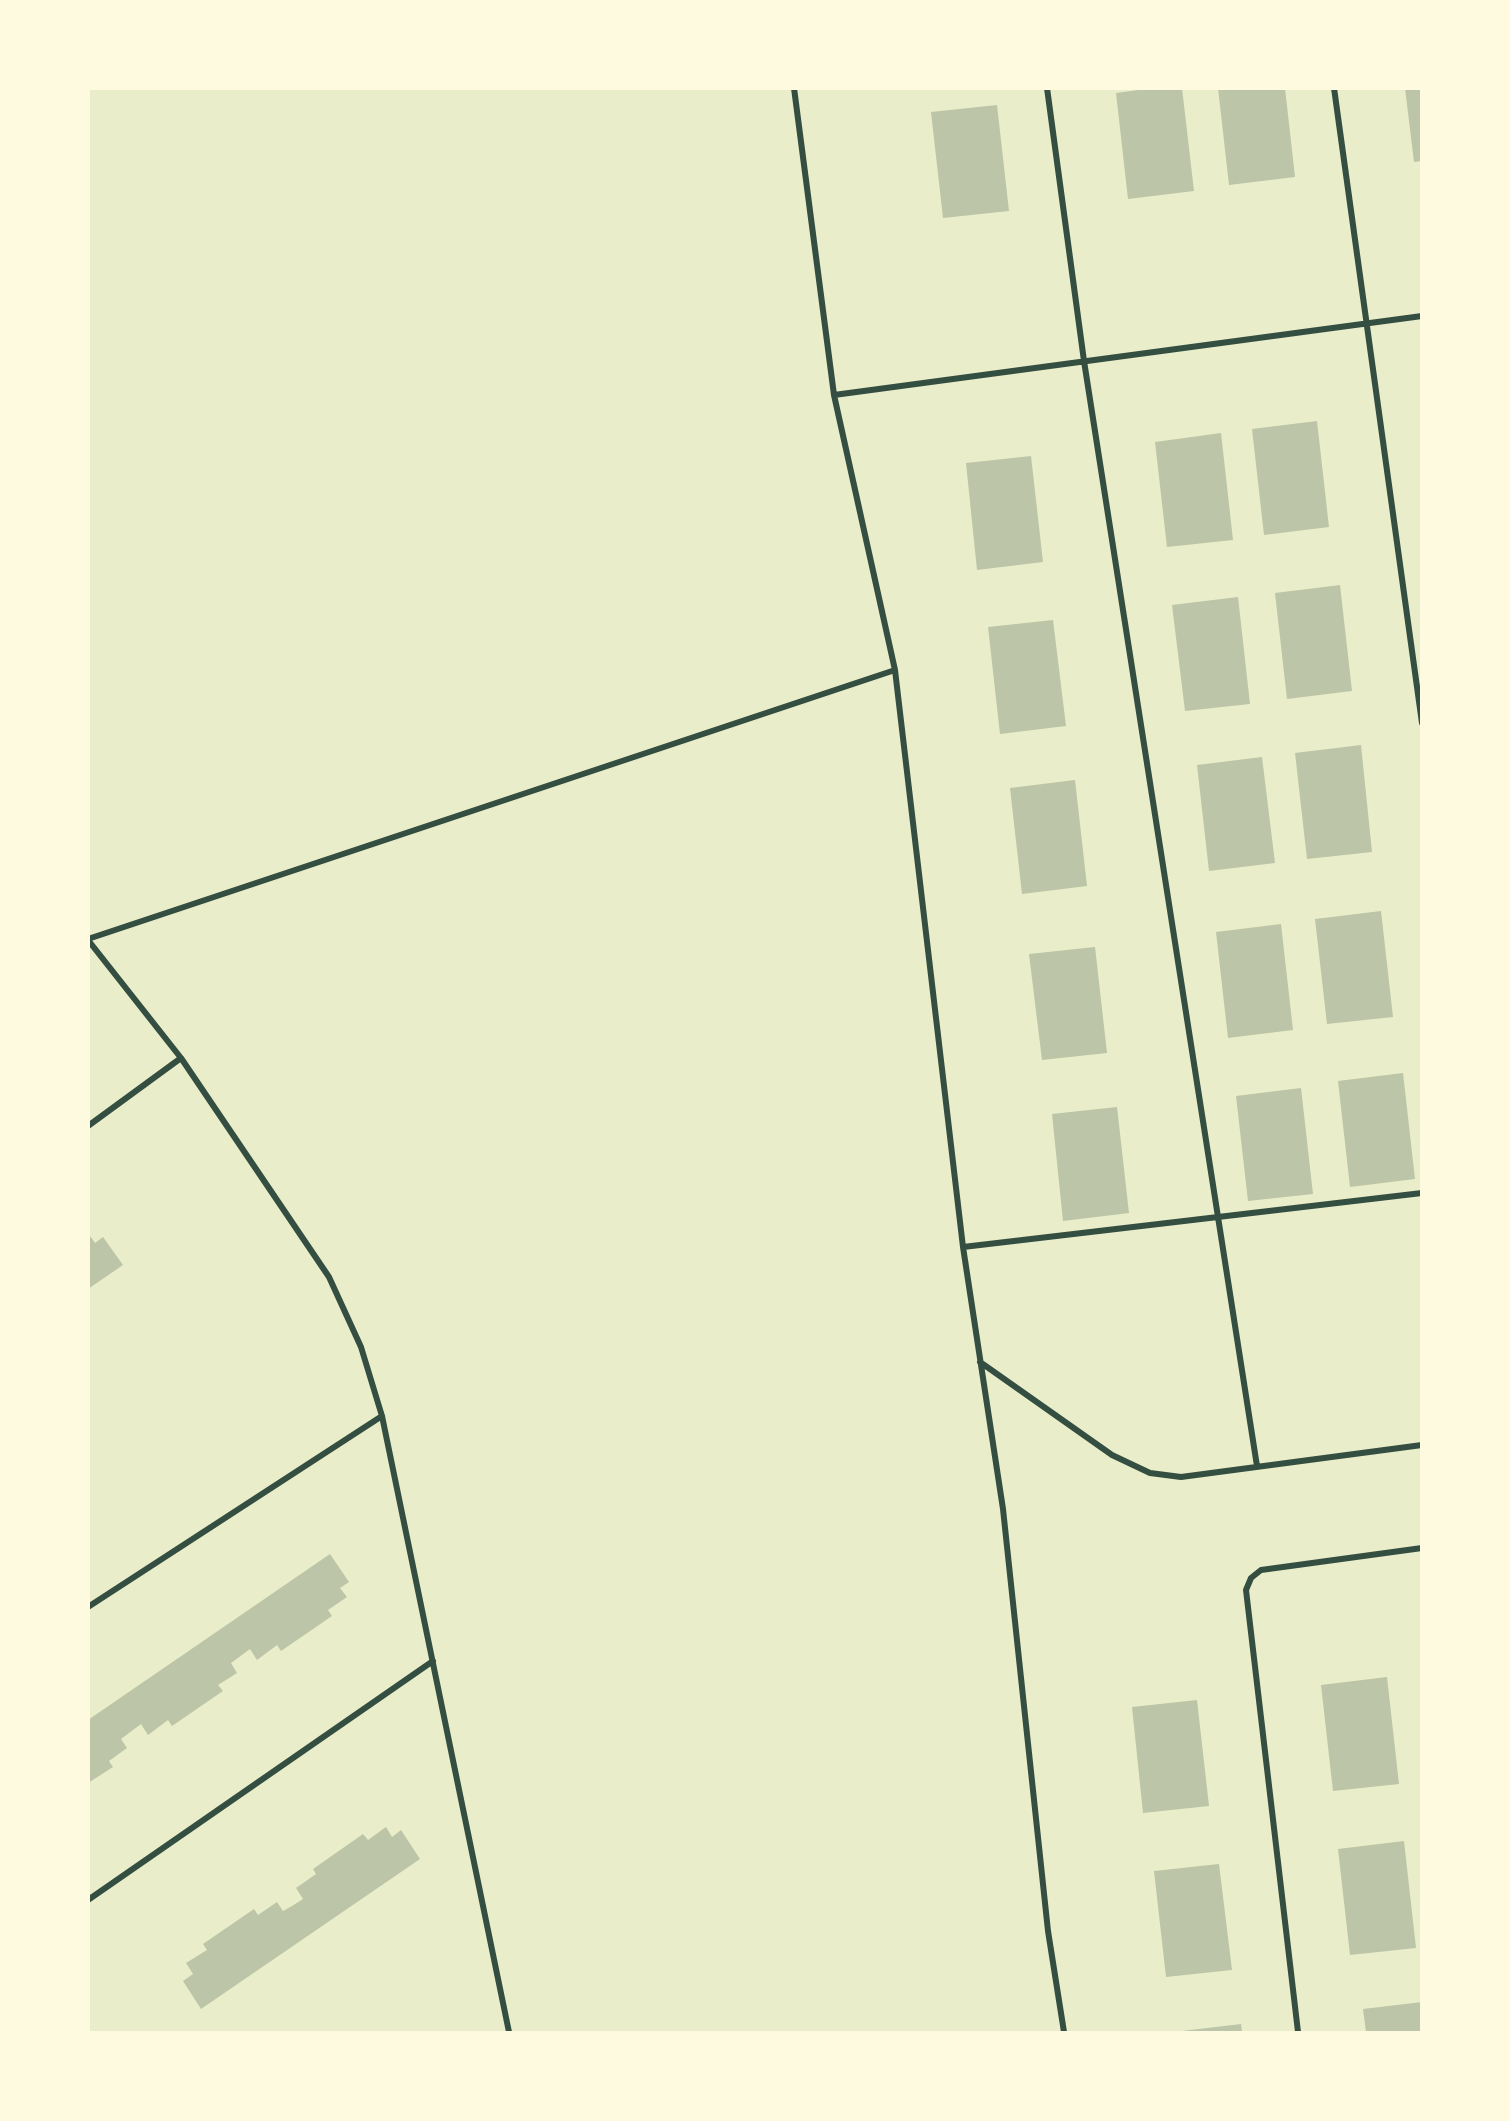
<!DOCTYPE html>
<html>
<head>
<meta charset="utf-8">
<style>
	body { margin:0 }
	#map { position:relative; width:1510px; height:2121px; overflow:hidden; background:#e9edc9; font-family:"Crimson Pro",serif }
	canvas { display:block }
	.frame { position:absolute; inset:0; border:90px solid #fefae0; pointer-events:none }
</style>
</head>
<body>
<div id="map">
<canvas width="1510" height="2121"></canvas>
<div class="frame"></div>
</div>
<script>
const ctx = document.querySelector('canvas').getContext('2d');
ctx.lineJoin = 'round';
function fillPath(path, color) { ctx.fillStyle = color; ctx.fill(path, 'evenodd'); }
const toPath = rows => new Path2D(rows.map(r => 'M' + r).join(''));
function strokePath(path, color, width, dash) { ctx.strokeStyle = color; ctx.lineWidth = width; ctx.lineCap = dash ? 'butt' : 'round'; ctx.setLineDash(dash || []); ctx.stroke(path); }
fillPath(toPath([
	[1153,88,1182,88,1194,191,1128,199,1116,93],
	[1218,88,1285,88,1295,177,1229,185],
	[1405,88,1422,88,1422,161,1414,162],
	[997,105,1009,211,943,218,931,112],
	[1317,421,1329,527,1264,535,1252,429],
	[1221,433,1233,540,1167,547,1155,442],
	[1031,456,1043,562,977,570,966,463],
	[1340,585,1352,691,1287,699,1275,593],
	[1238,597,1250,704,1185,711,1172,605],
	[1053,620,1066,726,1000,734,988,627],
	[1361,745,1372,852,1307,859,1295,753],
	[1262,757,1275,863,1209,871,1197,765],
	[1075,780,1087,886,1022,894,1010,788],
	[1381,911,1393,1017,1327,1024,1315,919],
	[1281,924,1293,1030,1228,1038,1216,932],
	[1095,947,1107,1053,1042,1060,1029,954],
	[1403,1073,1415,1179,1350,1187,1338,1081],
	[1301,1088,1313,1194,1248,1201,1236,1096],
	[1117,1107,1129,1213,1063,1221,1052,1114],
	[88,1233,95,1243,103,1237,123,1265,88,1289],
	[330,1554,349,1582,340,1588,347,1597,328,1610,332,1616,281,1651,277,1645,257,1660,250,1649,231,1663,237,1673,218,1685,223,1691,172,1726,168,1720,148,1735,141,1724,121,1739,127,1748,109,1761,113,1767,88,1783,88,1720],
	[1387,1677,1399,1784,1333,1791,1321,1685],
	[1197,1700,1209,1806,1143,1813,1132,1707],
	[386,1827,392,1837,401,1830,420,1859,201,2009,183,1981,193,1974,186,1963,207,1950,203,1944,254,1909,258,1915,277,1902,283,1911,292,1906,303,1899,296,1888,316,1874,313,1869,363,1834,368,1840],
	[1404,1841,1416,1948,1350,1955,1338,1849],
	[1219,1864,1232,1970,1166,1977,1154,1871],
	[1422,2002,1422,2032,1366,2032,1363,2009],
	[1241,2024,1242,2032,1182,2032,1182,2031]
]), '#bcc5a7');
strokePath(toPath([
	[794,88,834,395,895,670,963,1247,1003,1509,1048,1931,1064,2032],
	[1047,88,1084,361,1257,1466],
	[1334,88,1422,723],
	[834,395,1422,316],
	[88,939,895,670],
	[88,940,181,1058,329,1277,361,1347,382,1416,509,2032],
	[88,1126,181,1058],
	[963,1247,1422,1193],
	[980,1362,1112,1455,1150,1473,1181,1477,1422,1445],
	[88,1607,382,1416],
	[88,1900,433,1661],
	[1298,2032,1246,1590,1251,1578,1261,1570,1422,1548]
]), '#344e41', 6);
</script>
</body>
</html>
